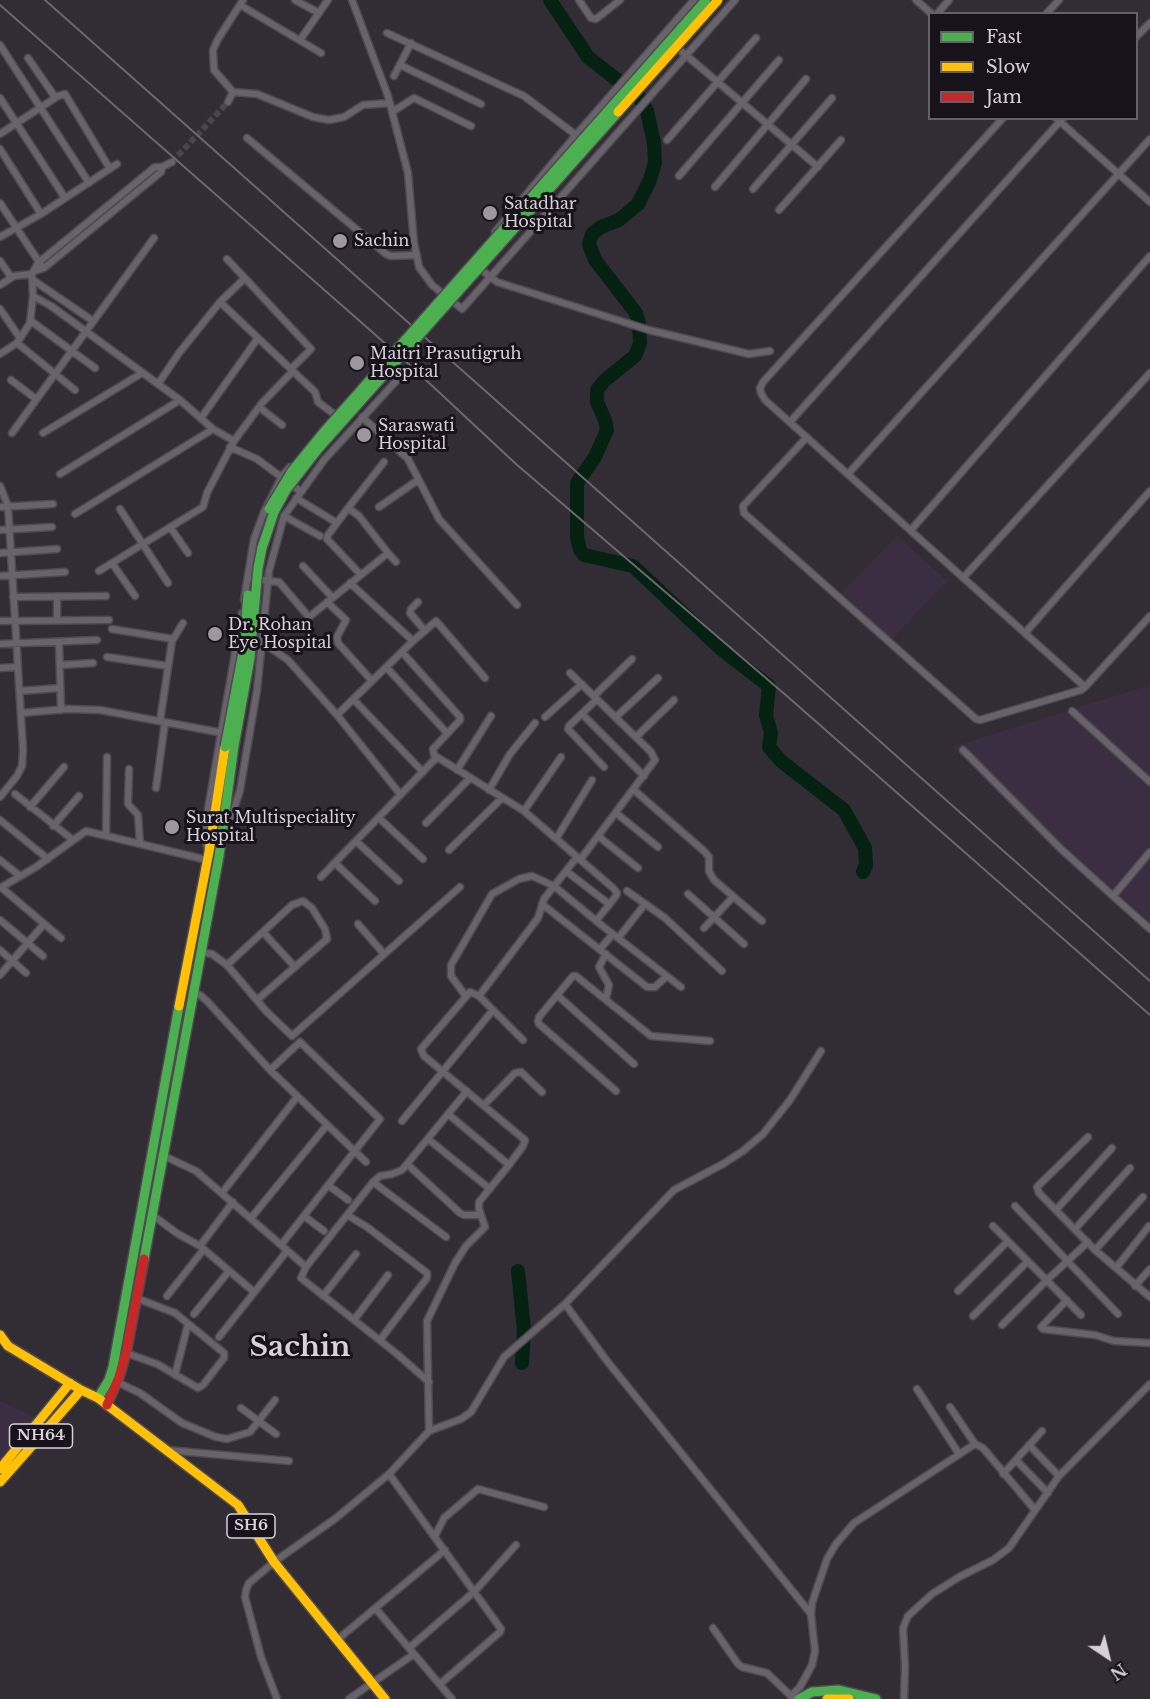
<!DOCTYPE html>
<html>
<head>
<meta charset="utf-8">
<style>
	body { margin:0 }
	#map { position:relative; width:1150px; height:1699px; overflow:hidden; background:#322c34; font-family:"Libre Baskerville",serif }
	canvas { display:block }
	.legend { position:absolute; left:928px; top:12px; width:210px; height:108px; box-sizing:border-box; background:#18131a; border:2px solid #655f67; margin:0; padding:8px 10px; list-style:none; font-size:18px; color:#d8d0db }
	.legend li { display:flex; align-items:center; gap:12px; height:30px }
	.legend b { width:30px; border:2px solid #655f67 }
	.north { position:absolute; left:1078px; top:1627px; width:60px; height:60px; -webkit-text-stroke:4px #18131a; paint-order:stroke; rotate:145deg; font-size:16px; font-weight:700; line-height:24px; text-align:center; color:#d8d0db }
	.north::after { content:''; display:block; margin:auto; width:21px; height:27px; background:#d8d0db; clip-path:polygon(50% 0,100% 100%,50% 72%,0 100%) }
</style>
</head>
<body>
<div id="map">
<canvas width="1150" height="1699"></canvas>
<ul class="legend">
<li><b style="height:8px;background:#4caf50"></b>Fast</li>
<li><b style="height:8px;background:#ffc107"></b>Slow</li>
<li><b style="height:8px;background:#c62828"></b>Jam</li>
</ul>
<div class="north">N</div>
</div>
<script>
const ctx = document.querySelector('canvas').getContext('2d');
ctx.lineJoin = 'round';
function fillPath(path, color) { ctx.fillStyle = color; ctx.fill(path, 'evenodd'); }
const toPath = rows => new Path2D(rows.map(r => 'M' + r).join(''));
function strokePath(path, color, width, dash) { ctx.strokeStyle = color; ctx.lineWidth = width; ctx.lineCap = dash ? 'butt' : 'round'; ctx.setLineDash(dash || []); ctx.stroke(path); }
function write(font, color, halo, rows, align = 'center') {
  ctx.font = font + ' "Libre Baskerville",serif'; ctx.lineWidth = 6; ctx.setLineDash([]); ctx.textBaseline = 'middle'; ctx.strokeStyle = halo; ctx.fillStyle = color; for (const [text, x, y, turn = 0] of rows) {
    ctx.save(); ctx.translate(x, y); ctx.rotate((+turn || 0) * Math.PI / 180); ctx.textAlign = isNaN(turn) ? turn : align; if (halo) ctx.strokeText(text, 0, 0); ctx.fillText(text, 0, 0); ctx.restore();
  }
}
fillPath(toPath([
	[897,536,947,581,890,641,842,592],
	[1150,685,1150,922,952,747],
	[0,1401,37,1418,0,1462]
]), '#3c2e42');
strokePath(toPath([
	[550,0,588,57,639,97,647,111,654,143,655,163,650,180,638,204,619,220,601,227,592,234,589,244,595,260,636,313,639,324,640,343,635,356,605,380,597,390,597,402,605,420,607,430,595,457,577,483,577,537,580,550,584,555,633,566,721,649,769,686,766,715,771,733,769,747,781,761,844,810,865,848,866,865,863,872],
	[518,1271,524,1330,522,1363]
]), '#042111', 14);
strokePath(toPath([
	[172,162,228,102]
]), '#4b454d', 6, [6, 3]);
const street = toPath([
	[295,0,319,13],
	[352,0,388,96,408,173,414,243,419,267,432,285,462,309,735,0],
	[579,0,591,18,596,19,620,0],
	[916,0,932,14],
	[240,5,321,53],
	[937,14,949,0],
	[1046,14,1059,0],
	[387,33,524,96,576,135],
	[1136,37,1150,23],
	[300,40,328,0],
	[0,45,89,183],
	[674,45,818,167],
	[28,58,55,97],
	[400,65,481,104],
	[394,76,411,43],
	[233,92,257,94,313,117,329,120,344,117,363,105,390,103],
	[0,98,65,198],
	[228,102,233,92,214,70,213,50,218,39,243,0],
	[392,112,414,98,471,126],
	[1003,118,763,382,760,388,761,393,765,400,1085,687,1150,616],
	[1056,118,1150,202],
	[0,134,58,96,65,94,110,169],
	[247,138,386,254,391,256,417,255],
	[667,140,756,38],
	[0,149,41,214],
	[679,176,779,60],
	[715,187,806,79],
	[753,189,832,98],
	[0,203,41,265],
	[779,210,841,140],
	[495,232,576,135,694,0],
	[0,237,41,214,117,164],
	[227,259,311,349,291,369],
	[0,261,11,277],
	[478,267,497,282,649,330,749,354,770,351],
	[35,271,44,268,161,172,162,167],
	[33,280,93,321],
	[0,285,14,276,32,274],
	[33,296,51,306,180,400,213,429,234,441],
	[220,302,245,278],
	[0,309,20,338],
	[31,321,95,368],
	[17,343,75,390],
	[0,354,17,343,30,323,33,296,32,274,38,263,155,167,162,167,172,162],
	[11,380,36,399],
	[158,384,179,353,220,302,315,392,318,402,334,414],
	[259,407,282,425],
	[362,417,408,459,439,519,517,605],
	[201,418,258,338],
	[790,422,1063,118],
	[12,433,154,238],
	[43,433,142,373],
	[807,437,743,506,744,513,976,719,980,720,1081,690,1085,687],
	[230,447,257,459,300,491],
	[60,474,180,400],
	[848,474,1150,139],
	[0,486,8,506,23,749,22,766,17,776,0,797],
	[296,498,337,523],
	[0,507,53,504],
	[379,507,418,480],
	[348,508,384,462],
	[120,509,168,583],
	[75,514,213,429],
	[284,516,320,536],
	[170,527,188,553],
	[0,530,52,527],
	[911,530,1150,256],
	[0,553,57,549],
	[112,563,135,596],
	[303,566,332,597],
	[99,571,203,507,207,493,234,441,262,403,293,371],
	[361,575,327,539,328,535,348,508,359,516,388,553],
	[0,576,65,572],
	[963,578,1150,373],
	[253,579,279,582,309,617,388,553,396,562],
	[350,583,413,641,436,621,485,678],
	[13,597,106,596],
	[244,600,254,539,264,512,282,476,290,467],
	[327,602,346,620,337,637,338,643,372,681],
	[418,602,411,609,410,613,425,631],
	[57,620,57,597],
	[0,621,109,620],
	[112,629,173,639],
	[1025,633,1150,491],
	[59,642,61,710],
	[249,643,266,645,288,660,337,715,400,794],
	[0,644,97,640],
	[402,652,460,717,460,720,433,749,435,760],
	[107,657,168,666],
	[60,665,93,663],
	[386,667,447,733],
	[0,668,18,667],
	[570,673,651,752,655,760,580,860],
	[20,691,60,688],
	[594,696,632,659],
	[353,699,423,772],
	[597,699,569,726,568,729,604,767],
	[1072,711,1150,782],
	[21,713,68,709,100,710,223,733],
	[582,714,644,776],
	[337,715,413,641],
	[545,717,582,684],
	[616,717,658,678],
	[160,721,172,641,183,623],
	[636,737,674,700],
	[963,750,1061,849,1113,896,1150,852],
	[129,769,128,804,138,815,140,844],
	[457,770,491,716],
	[156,788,165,722],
	[489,790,510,754,535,723],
	[634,790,705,852,709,857,709,871,714,880,762,921],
	[15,794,73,840],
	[30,807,64,767],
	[524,811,561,757],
	[616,813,658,847],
	[379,818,423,859],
	[0,820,48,859],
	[426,823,470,778],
	[53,826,79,796],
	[106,836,107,757],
	[598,836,638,868],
	[225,838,240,790,257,690,269,571,284,516,324,460,397,380,385,370],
	[556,839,592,780],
	[356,841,399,881],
	[449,850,502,798],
	[208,851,204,832,242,613],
	[0,860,20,876],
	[335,863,375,901],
	[566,871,609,904],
	[321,877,437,757,524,811,613,888,617,893,616,896,596,921],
	[0,888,36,867,86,831,207,860],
	[3,889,61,938],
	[627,891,665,918,722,971],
	[688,894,744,944],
	[1113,896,1150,929],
	[542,904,647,987,655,987,667,976],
	[0,920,43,956],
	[358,924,384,954],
	[704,928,733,897],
	[263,932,295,967],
	[619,937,645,904],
	[600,949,613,934],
	[0,950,26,973],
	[200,952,212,954,227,965,266,1011,292,1036,460,887],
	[606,954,599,967,609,985,606,999],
	[227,965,292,905,303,901,312,908,325,929,327,939,257,1000],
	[0,975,44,924],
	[192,993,200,995,207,1001,270,1070,300,1042,380,1119,281,1245,306,1267,373,1182,446,1237],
	[465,995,451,976,451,965,492,894,519,879,532,876,554,886,600,924,681,987],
	[557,995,634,1064],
	[479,996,538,918,544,899,577,857],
	[270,1070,366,1162],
	[616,1091,539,1024,538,1021,539,1017,573,976,576,976,651,1036,710,1041],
	[484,1105,515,1073,521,1072,542,1092],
	[448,1114,509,1165],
	[402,1121,493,1010],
	[1088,1137,1037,1187,1039,1193,1095,1250,1150,1297],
	[428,1139,490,1189],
	[162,1155,196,1171,281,1245],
	[407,1164,460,1213,464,1215,481,1215],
	[373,1182,380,1176,392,1174,402,1170,467,1091],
	[328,1185,348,1200],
	[222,1193,297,1097],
	[1015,1206,1118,1314],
	[1056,1210,1112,1148],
	[151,1214,178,1234,200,1246,254,1292],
	[347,1215,367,1227,427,1273,427,1278,380,1340],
	[304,1216,324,1231],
	[251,1218,327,1125],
	[993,1226,1081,1315],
	[1075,1229,1130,1168],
	[200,1246,233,1202],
	[1095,1250,1143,1197],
	[306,1267,301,1278,397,1354,429,1382],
	[1116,1268,1149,1226],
	[1135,1286,1150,1269],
	[958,1291,1008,1241],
	[167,1296,204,1249],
	[323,1296,356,1254],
	[1067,1300,1041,1327,1043,1329,1095,1335,1114,1341,1150,1343],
	[565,1304,607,1361,811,1614],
	[194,1314,229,1271],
	[973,1316,1028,1261],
	[354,1320,388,1275],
	[1002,1325,1047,1280,1088,1242],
	[219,1337,287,1251],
	[126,1353,157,1364,198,1388,203,1385,224,1358,224,1353,175,1313,136,1298],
	[175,1375,188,1324],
	[117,1382,140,1393,182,1423,216,1437,227,1439,250,1432,275,1400],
	[917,1389,959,1454],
	[241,1408,276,1434],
	[429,1431,427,1321,455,1263,466,1246,485,1227,479,1209,479,1202,509,1165,523,1146,525,1140,424,1056,421,1049,470,992,479,996,523,1040],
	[975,1444,983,1448,1035,1510],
	[1029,1445,1059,1476],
	[167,1450,289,1461],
	[1016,1460,1048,1493],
	[389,1474,501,1629,500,1632,440,1684],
	[1003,1474,1042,1431],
	[435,1536,444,1518,478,1489,544,1507],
	[376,1609,452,1699],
	[713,1628,738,1664,742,1667,767,1673,793,1698],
	[337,1640,445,1550],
	[409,1648,475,1591,516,1545],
	[791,1696,800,1687,812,1665,815,1651,811,1614,812,1603,827,1559,836,1544,854,1523,975,1444,950,1407],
	[277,1699,261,1657,245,1597,246,1590,249,1583,274,1562,336,1518,389,1474,429,1431,461,1419,471,1412,504,1357,565,1304,674,1190,723,1164,743,1151,763,1134,790,1100,821,1051],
	[349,1699,414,1654],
	[904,1699,905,1666,903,1628,908,1616,932,1594,959,1577,993,1560,1009,1548,1059,1476,1150,1384]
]);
const fast = toPath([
	[144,1259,219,856,234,746],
	[98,1398,109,1380,113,1367,179,1006],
	[799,1699,812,1692,839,1690,876,1699]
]);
const slow = toPath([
	[179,1006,209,852,225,747],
	[0,1335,8,1346,81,1390,0,1482],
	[81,1390,98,1398,238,1505,274,1562,385,1699],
	[0,1469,70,1383],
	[827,1699,849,1699]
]);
const jam = toPath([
	[107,1405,119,1377,126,1353,144,1259]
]);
strokePath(street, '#4f4951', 9);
strokePath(fast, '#4f4951', 12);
strokePath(slow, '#4f4951', 12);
strokePath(jam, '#4f4951', 12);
strokePath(street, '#68636a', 6);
strokePath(fast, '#4caf50', 9);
strokePath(slow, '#ffc107', 9);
strokePath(jam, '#c62828', 9);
strokePath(toPath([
	[45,0,1150,981],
	[0,5,412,367,516,464,788,697,1150,1015]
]), '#6c686e', 2);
const fastBridge = toPath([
	[269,509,292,471,323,433,706,0],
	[234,746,250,658,258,568,262,548,274,512,286,490,318,449,618,112],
	[225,747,243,652,248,595]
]);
const slowBridge = toPath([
	[618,112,718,0]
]);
strokePath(fastBridge, '#4f4951', 12, []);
strokePath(slowBridge, '#4f4951', 12, []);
strokePath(fastBridge, '#4caf50', 9);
strokePath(slowBridge, '#ffc107', 9);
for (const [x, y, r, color] of [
	[490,213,8,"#9e97a1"],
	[340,241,8,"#9e97a1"],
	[357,363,8,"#9e97a1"],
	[364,435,8,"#9e97a1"],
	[215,634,8,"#9e97a1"],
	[172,827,8,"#9e97a1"]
]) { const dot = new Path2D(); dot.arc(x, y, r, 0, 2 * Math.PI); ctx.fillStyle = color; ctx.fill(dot); strokePath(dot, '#18131a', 2); }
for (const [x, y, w] of [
	[41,1436,63],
	[251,1526,48]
]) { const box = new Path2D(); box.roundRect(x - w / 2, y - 12, w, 24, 4.5); ctx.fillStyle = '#18131a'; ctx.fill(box); strokePath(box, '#d8d0db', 1.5); }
write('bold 15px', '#d8d0db', null, [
	["NH64",41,1436],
	["SH6",251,1526]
]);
write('16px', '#d8d0db', '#18131a', [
	["Satadhar",504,204],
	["Hospital",504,222],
	["Sachin",354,241],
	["Maitri Prasutigruh",370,354],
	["Hospital",370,372],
	["Saraswati",378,426],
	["Hospital",378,444],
	["Dr. Rohan",228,625],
	["Eye Hospital",228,643],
	["Surat Multispeciality",186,818],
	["Hospital",186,836]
], 'left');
write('bold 28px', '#d8d0db', '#18131a', [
	["Sachin",300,1348]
]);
</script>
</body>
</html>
